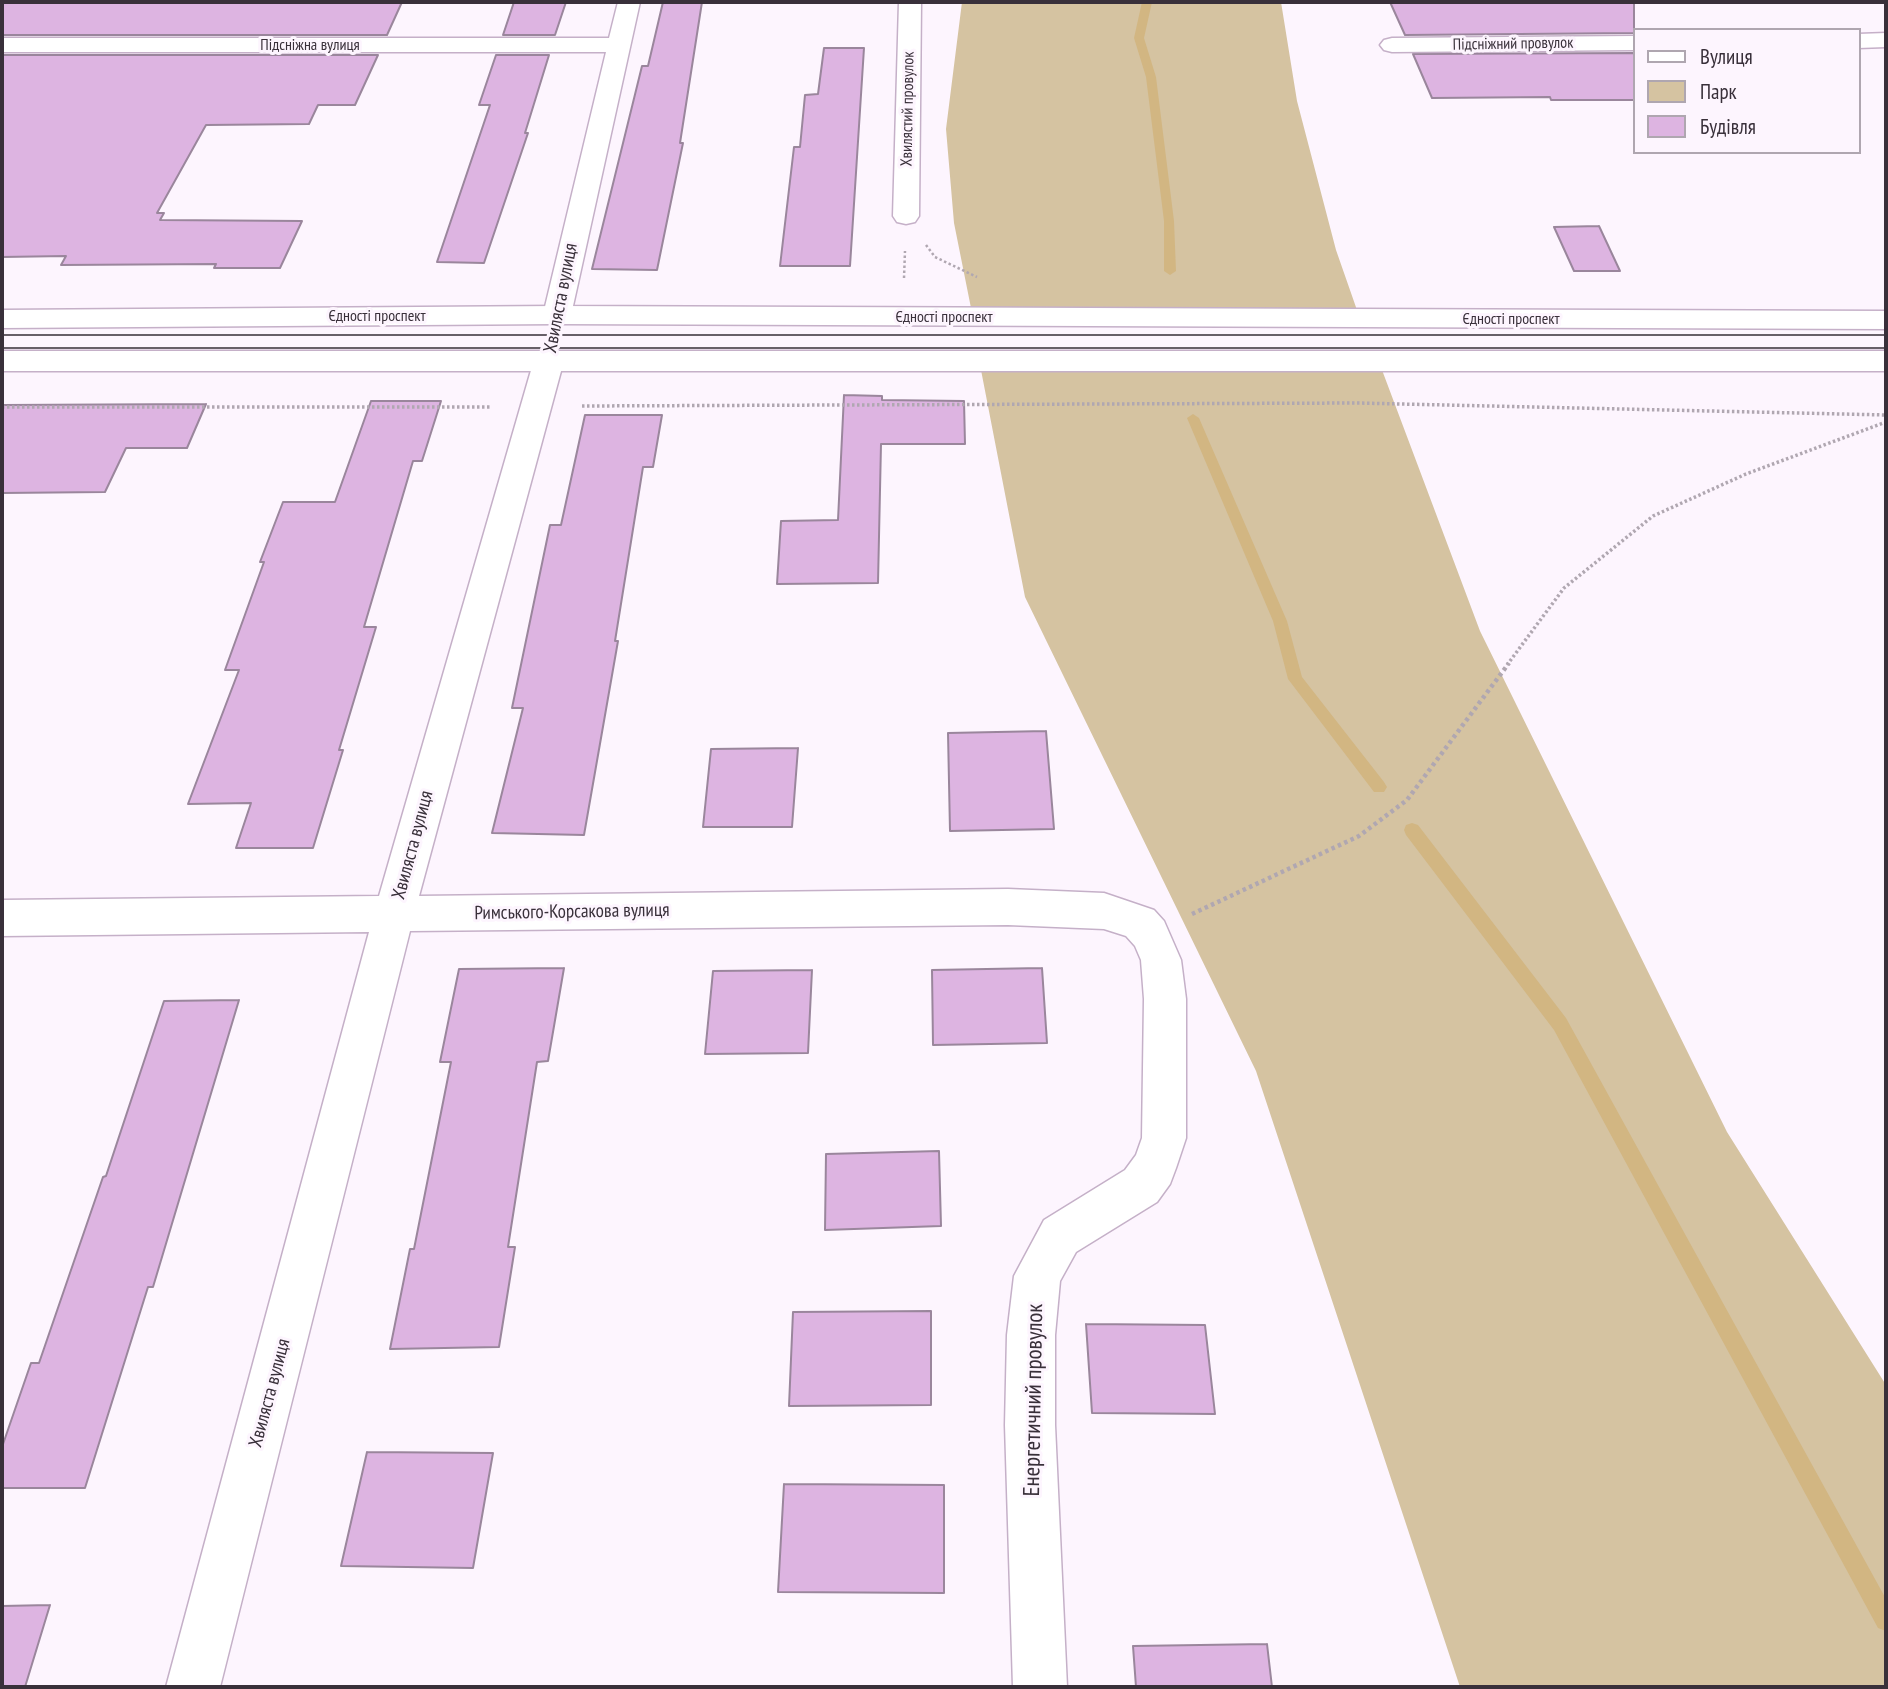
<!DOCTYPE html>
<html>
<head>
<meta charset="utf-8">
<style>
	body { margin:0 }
	#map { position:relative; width:1888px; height:1689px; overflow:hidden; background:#fdf5fe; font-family:"PT Sans Narrow",sans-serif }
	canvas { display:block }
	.frame { position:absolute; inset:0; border:4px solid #39303a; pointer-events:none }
	.legend { position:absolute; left:1633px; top:28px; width:228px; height:126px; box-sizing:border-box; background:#fdf5fe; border:2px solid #afa6b0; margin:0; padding:9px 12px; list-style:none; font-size:21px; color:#39303a }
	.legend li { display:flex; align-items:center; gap:14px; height:35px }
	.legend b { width:35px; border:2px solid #afa6b0 }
</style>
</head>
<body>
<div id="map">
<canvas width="1888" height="1689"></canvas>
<div class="frame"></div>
<ul class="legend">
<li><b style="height:9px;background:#fff"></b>Вулиця</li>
<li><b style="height:19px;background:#d5c3a1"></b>Парк</li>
<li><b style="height:19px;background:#ddb4e1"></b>Будівля</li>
</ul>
</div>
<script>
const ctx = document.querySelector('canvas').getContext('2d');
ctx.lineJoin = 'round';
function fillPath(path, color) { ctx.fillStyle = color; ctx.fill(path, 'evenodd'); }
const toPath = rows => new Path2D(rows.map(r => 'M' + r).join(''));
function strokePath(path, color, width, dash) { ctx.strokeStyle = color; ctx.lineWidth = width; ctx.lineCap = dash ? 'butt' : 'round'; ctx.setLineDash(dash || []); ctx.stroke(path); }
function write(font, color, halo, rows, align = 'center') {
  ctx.font = font + ' "PT Sans Narrow",sans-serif'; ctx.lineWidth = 6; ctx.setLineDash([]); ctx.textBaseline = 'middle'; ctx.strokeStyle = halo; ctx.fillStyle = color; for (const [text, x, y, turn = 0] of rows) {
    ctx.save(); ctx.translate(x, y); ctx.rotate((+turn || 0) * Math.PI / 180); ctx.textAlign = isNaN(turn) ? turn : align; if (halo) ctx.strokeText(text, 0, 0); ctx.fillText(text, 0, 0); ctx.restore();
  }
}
fillPath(toPath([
	[962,2,1281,2,1297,101,1336,250,1358,313,972,313,954,223,946,129],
	[981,370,1382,370,1480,631,1727,1132,1886,1385,1886,1687,1460,1687,1256,1071,1025,597]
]), '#d5c3a1');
fillPath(toPath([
	[1142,2,1152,2,1144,38,1156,77,1174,221,1176,271,1170,275,1164,271,1164,221,1146,77,1134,38,1142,2],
	[1193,414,1199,418,1287,621,1302,677,1384,782,1387,787,1384,792,1374,792,1288,679,1273,621,1187,418,1193,414],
	[1412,823,1418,825,1566,1018,1886,1599,1886,1631,1878,1628,1554,1030,1406,835,1404,830,1406,825,1412,823]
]), '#d2b682');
const building = toPath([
	[2,2,402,2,387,35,2,35,2,2],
	[514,2,566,2,555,35,503,35,514,2],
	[663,2,702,2,680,143,683,143,657,270,592,269,642,66,648,66,663,2],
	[1390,2,1634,2,1634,33,1405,35,1390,2],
	[824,48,864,48,850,266,780,266,794,147,800,147,805,95,818,94,824,48],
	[1634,53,1634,100,1551,100,1550,97,1432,98,1413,54,1634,53],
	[2,55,378,55,355,105,318,105,309,124,206,125,157,213,164,213,160,220,302,221,280,268,214,268,216,264,61,265,66,256,2,257,2,55],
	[496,55,549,55,525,133,528,133,484,263,437,262,490,105,479,105,496,55],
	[1599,226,1620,271,1574,271,1554,227,1599,226],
	[844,395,882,396,882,400,964,401,965,444,881,444,878,583,777,584,781,521,838,520,844,395],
	[371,401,441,401,422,461,413,461,364,627,376,627,339,750,343,750,313,848,236,848,251,803,188,804,239,670,225,670,264,562,260,562,283,502,335,502,371,401],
	[206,404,187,448,126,448,105,492,2,493,2,405,206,404],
	[585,415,662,415,653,467,643,467,615,641,618,641,584,835,492,833,523,708,512,708,550,525,561,525,585,415],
	[1046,731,1054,829,950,831,948,733,1046,731],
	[798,748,792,827,703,827,711,749,798,748],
	[564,968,548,1061,537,1062,508,1247,515,1247,499,1347,390,1349,410,1249,414,1249,451,1062,440,1062,459,969,564,968],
	[1042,968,1047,1043,933,1045,932,970,1042,968],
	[812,970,808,1053,705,1054,713,971,812,970],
	[239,1000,153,1287,148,1287,85,1488,2,1488,2,1447,31,1363,39,1363,103,1177,106,1176,164,1001,239,1000],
	[939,1151,941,1226,825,1230,826,1154,939,1151],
	[931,1311,931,1405,789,1406,793,1312,931,1311],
	[1086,1324,1205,1325,1215,1414,1092,1413,1086,1324],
	[367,1452,493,1453,473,1568,341,1566,367,1452],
	[784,1484,944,1485,944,1593,778,1592,784,1484],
	[50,1605,25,1687,2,1687,2,1606,50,1605],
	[1267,1644,1272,1687,1136,1687,1133,1646,1267,1644]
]);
fillPath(building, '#ddb4e1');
strokePath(building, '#9a869c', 2);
const minor = toPath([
	[618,2,640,2,571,315,567,322,557,324,547,322,543,315,606,52,2,52,2,38,609,38,618,2],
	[899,2,921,2,919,216,915,222,906,224,897,222,893,216,899,2],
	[1886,33,1886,47,1858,48,1858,34,1886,33],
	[1634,36,1634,50,1392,52,1384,50,1380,45,1384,40,1392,38,1634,36],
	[549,350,559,353,564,360,419,896,1008,889,1104,893,1154,910,1164,921,1181,960,1186,999,1186,1138,1176,1168,1170,1184,1157,1202,1076,1252,1060,1281,1055,1335,1055,1425,1067,1687,1013,1687,1005,1425,1007,1335,1014,1276,1044,1220,1125,1170,1136,1155,1142,1138,1144,999,1141,960,1135,946,1126,936,1104,929,1008,925,410,931,220,1687,166,1687,369,932,2,936,2,900,379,896,534,360,539,353,549,350]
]);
const secondary = toPath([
	[557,306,1886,311,1886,329,557,324,2,328,2,310,557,306],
	[2,351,1886,351,1886,371,2,371,2,351]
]);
strokePath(minor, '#c5b0c8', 3);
strokePath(secondary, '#c5b0c8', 3);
strokePath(toPath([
	[926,245,935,257,977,277],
	[904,278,905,251]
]), '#b0a7b1', 2.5, [2.5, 2.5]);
strokePath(toPath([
	[582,406,1357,403,1886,415],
	[2,407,492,407],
	[1507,665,1564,588,1653,516,1746,474,1886,422]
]), '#b0a7b1', 3.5, [2.5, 2.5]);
strokePath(toPath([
	[1192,914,1359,836,1407,800,1509,663]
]), '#b0a7b1', 4.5, [3.5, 3.5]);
fillPath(minor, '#fff');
fillPath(secondary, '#fff');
strokePath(toPath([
	[2,335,1886,335],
	[2,348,1886,348]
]), '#675f68', 2);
write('16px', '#39303a', '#fdf5fe', [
	["Підсніжний провулок",1513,44,-1],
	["Підсніжна вулиця",310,45],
	["Хвилястий провулок",908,109,-89],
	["Єдності проспект",377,316],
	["Єдності проспект",944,317],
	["Єдності проспект",1511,319]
]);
write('19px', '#39303a', '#fdf5fe', [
	["Хвиляста вулиця",561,298,-79],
	["Хвиляста вулиця",413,845,-75],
	["Римського-Корсакова вулиця",572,912,-1],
	["Хвиляста вулиця",270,1393,-75]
]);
write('23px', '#39303a', '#fdf5fe', [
	["Енергетичний провулок",1034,1400,-89]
]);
</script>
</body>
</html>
